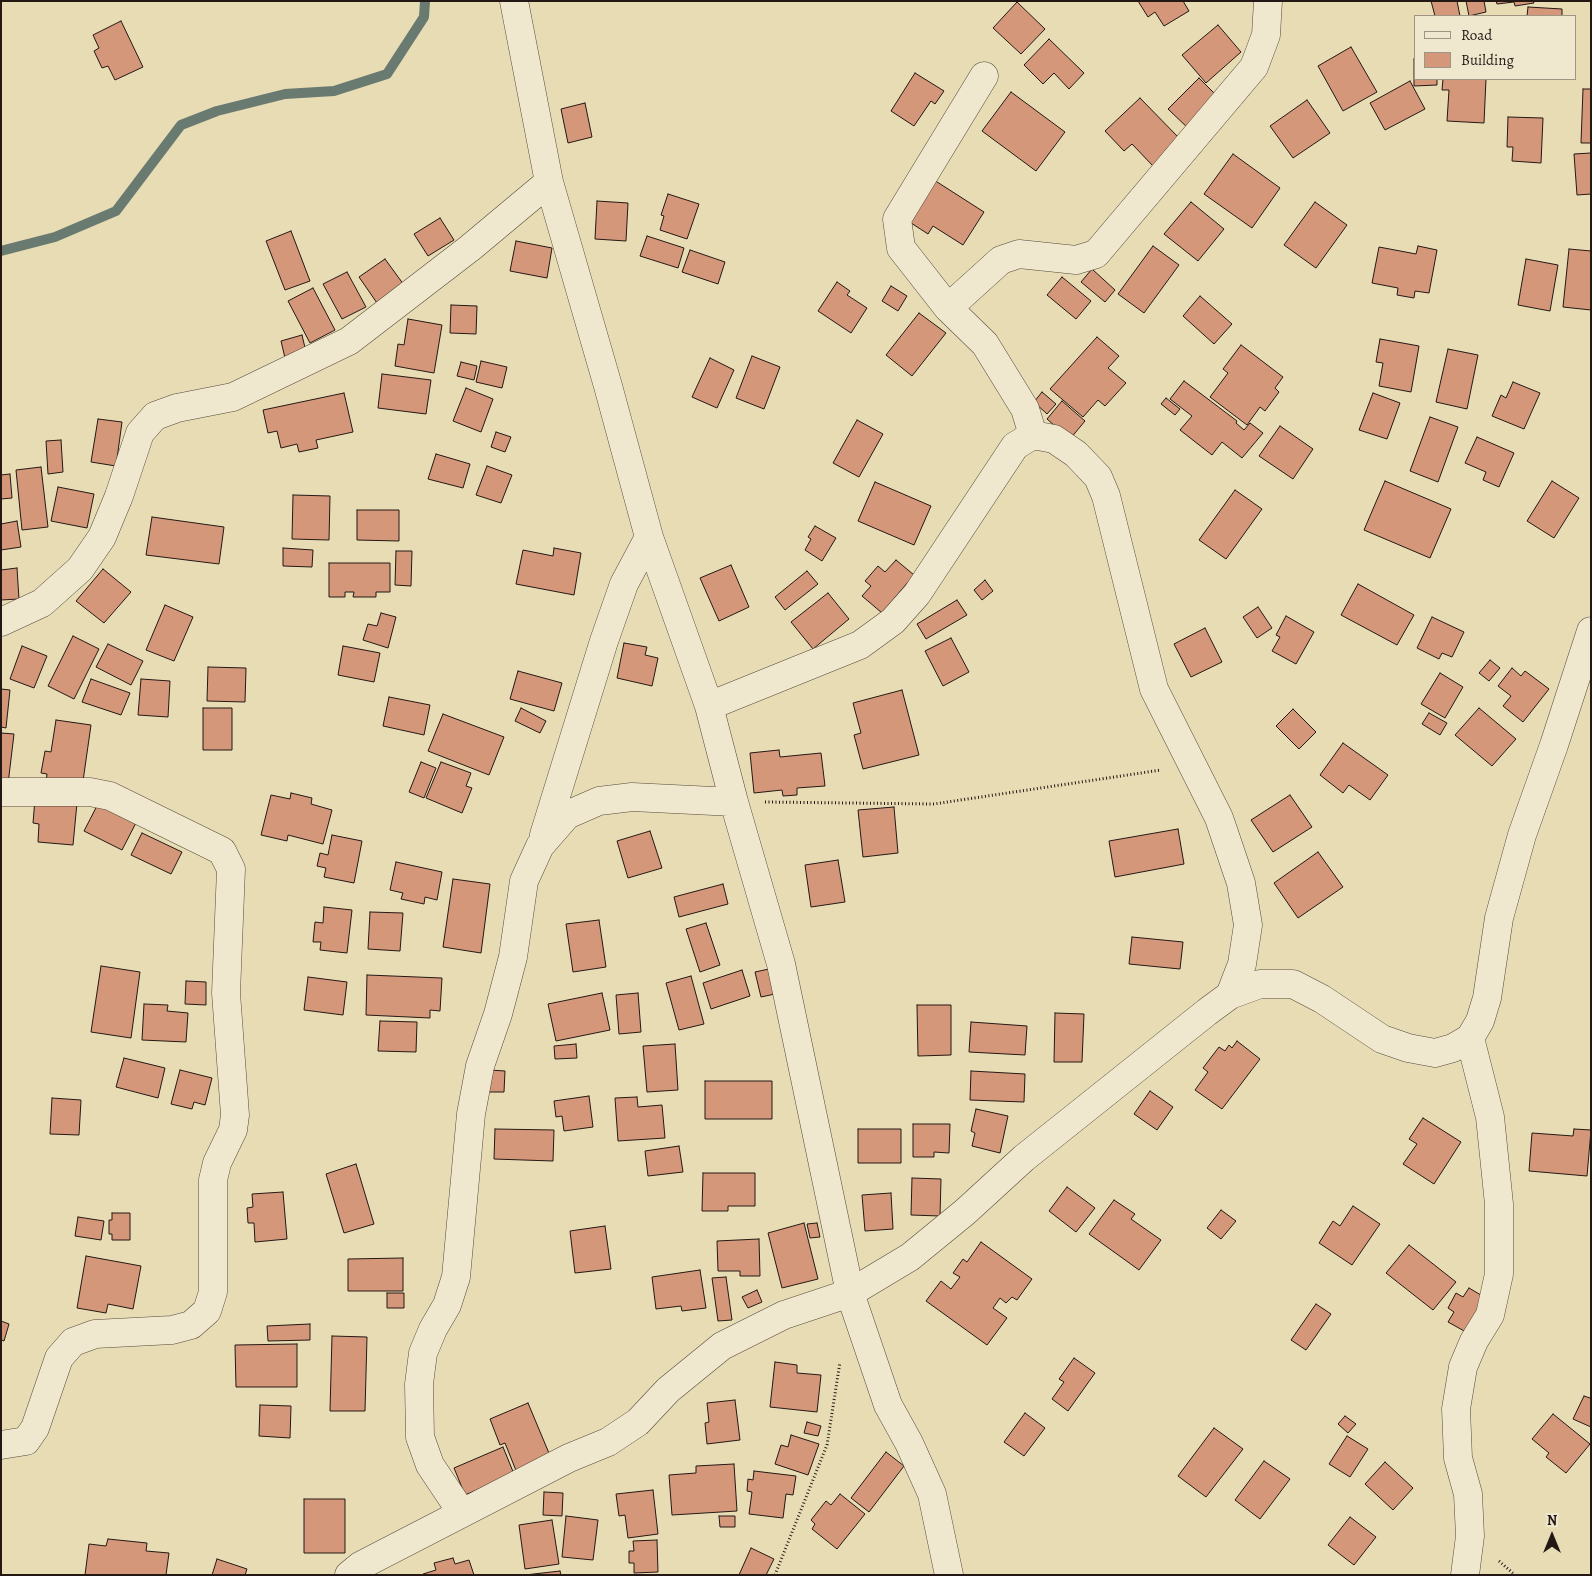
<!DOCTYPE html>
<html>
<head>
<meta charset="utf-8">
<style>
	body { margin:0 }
	#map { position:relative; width:1592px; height:1576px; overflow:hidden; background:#e7dcb4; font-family:Alegreya,serif }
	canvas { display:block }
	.frame { position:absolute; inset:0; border:2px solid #241814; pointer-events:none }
	.legend { position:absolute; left:1414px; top:15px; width:162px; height:65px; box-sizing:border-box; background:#efe8ce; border:1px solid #9e9584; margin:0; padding:6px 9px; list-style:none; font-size:15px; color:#241814 }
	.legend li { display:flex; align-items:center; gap:10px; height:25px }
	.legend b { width:25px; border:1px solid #9e9584 }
	.north { position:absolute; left:1527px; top:1511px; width:50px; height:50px; -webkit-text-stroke:4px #efe8ce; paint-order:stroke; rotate:0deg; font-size:14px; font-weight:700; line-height:20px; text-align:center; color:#241814 }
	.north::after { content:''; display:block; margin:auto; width:18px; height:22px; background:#241814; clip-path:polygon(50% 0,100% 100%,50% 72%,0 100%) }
</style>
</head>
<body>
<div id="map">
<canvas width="1592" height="1576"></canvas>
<div class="frame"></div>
<ul class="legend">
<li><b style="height:6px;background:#efe8ce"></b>Road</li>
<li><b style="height:14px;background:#d59779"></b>Building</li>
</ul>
<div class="north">N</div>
</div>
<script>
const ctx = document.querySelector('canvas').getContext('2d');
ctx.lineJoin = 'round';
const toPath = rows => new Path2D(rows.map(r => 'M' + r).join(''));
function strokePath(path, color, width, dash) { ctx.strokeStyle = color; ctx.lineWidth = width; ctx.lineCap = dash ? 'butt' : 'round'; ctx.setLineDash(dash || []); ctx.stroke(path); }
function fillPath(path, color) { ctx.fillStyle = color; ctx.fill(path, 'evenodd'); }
strokePath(toPath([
	[1,251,55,237,116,211,181,125,217,111,285,94,334,91,387,74,424,17,425,1]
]), '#697a70', 10);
const building = toPath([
	[1138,1,1183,1,1189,11,1164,26,1155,12,1148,17,1138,1],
	[1431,1,1457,1,1460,16,1435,16,1431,1],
	[1466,1,1484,1,1486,12,1469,16,1466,1],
	[1496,1,1533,1,1534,3,1515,6,1514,2,1497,4,1496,1],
	[1017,2,1045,29,1021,54,993,28,1017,2],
	[1528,7,1562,9,1562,16,1527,16,1528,7],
	[121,21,143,67,115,80,108,66,102,68,94,51,99,48,93,35,121,21],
	[1218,25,1241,52,1206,83,1182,55,1218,25],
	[1049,39,1084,73,1069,89,1054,73,1043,84,1024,65,1049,39],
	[1351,47,1377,92,1343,111,1318,66,1351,47],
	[1414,59,1416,59,1416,79,1437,79,1437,85,1414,86,1414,59],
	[915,73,944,91,935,104,931,101,914,126,891,111,915,73],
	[1199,78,1220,99,1190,130,1168,109,1199,78],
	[1443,79,1486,79,1484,123,1447,121,1449,90,1442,90,1443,79],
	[1410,81,1425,109,1385,130,1370,103,1410,81],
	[1583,89,1591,89,1591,143,1581,143,1583,89],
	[1011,92,1065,132,1036,171,982,131,1011,92],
	[1140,98,1180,139,1153,166,1132,144,1124,151,1105,131,1140,98],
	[1307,100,1330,133,1293,158,1270,126,1307,100],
	[585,103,592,137,568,143,561,109,585,103],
	[1508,117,1543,118,1541,163,1512,161,1513,147,1507,147,1508,117],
	[1591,153,1591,194,1577,195,1574,154,1591,153],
	[1233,154,1280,188,1252,228,1204,194,1233,154],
	[934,180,984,212,963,245,933,226,928,234,908,221,934,180],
	[668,194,699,204,687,239,660,230,664,216,661,215,668,194],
	[597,201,628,203,626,241,595,239,597,201],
	[1191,202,1224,229,1198,261,1164,234,1191,202],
	[1315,202,1347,225,1316,268,1284,245,1315,202],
	[440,218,454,240,428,256,414,234,440,218],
	[291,231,310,281,285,290,266,241,291,231],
	[647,236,684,248,678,268,640,256,647,236],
	[516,241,552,248,547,278,510,271,516,241],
	[1153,246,1179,265,1144,313,1118,294,1153,246],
	[1418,246,1437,250,1429,293,1415,291,1414,298,1397,295,1398,288,1372,283,1379,247,1416,254,1418,246],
	[1569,249,1591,251,1591,310,1563,307,1569,249],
	[690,250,725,262,718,284,682,272,690,250],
	[385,259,404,285,377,303,359,277,385,259],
	[1526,259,1558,265,1550,311,1518,305,1526,259],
	[1092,269,1115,290,1105,302,1081,282,1092,269],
	[347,272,366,307,342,319,323,284,347,272],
	[1062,277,1091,301,1076,319,1047,295,1062,277],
	[837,282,850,291,847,295,867,308,851,333,818,311,837,282],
	[891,286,907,296,898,311,882,301,891,286],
	[313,288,335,330,310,343,288,301,313,288],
	[1200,296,1232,324,1214,344,1183,316,1200,296],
	[451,305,477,306,476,334,450,333,451,305],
	[919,313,946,333,912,376,886,355,919,313],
	[408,319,442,325,434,373,395,366,398,344,404,345,408,319],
	[302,335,306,352,285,358,281,341,302,335],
	[1097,337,1119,356,1108,368,1126,383,1105,406,1098,400,1083,417,1050,389,1097,337],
	[1380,339,1419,346,1411,392,1379,386,1383,363,1376,362,1380,339],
	[1241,345,1283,377,1275,388,1279,392,1265,411,1260,407,1247,425,1210,397,1228,373,1223,369,1241,345],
	[1448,349,1478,355,1467,409,1436,402,1448,349],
	[752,356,780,367,764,409,736,398,752,356],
	[710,358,734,370,717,408,692,397,710,358],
	[481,361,507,367,502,388,476,382,481,361],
	[461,362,477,366,474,380,457,376,461,362],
	[382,374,431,380,426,414,378,408,382,374],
	[1184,381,1237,421,1236,423,1244,430,1250,423,1263,433,1242,458,1222,442,1212,455,1180,430,1192,416,1170,399,1184,381],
	[1513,382,1540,393,1524,429,1492,416,1501,395,1506,398,1513,382],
	[466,388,493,399,481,432,453,421,466,388],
	[1042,392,1056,404,1047,414,1034,402,1042,392],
	[344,393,353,432,316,440,318,448,299,452,297,444,281,448,277,431,268,433,263,410,344,393],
	[1373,393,1400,403,1387,439,1359,430,1373,393],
	[1166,398,1180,409,1175,415,1161,404,1166,398],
	[1062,401,1085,421,1070,439,1047,419,1062,401],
	[1430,417,1458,427,1438,482,1410,471,1430,417],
	[98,419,122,422,116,466,91,462,98,419],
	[857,420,883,434,859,477,833,463,857,420],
	[1280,426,1313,449,1293,479,1259,456,1280,426],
	[496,432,511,437,505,452,491,447,496,432],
	[1477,437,1514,453,1499,487,1483,480,1486,472,1465,463,1477,437],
	[61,440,63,472,48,474,46,441,61,440],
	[436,454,470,464,463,488,428,479,436,454],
	[487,466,512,475,501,503,476,495,487,466],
	[41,467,48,527,22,530,16,470,41,467],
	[10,474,12,498,1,499,1,475,10,474],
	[1385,481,1451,509,1430,558,1364,530,1385,481],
	[1552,481,1579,498,1554,538,1527,521,1552,481],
	[875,482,931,506,914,545,858,521,875,482],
	[58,487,94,494,87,528,51,521,58,487],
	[1235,490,1262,509,1226,559,1199,540,1235,490],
	[293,495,330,496,329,540,292,539,293,495],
	[357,510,399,510,399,541,357,540,357,510],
	[152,517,224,527,219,564,146,555,152,517],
	[17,521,21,547,1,550,1,524,17,521],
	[815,526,836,538,822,561,805,550,811,539,808,537,815,526],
	[283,548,313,550,312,567,283,566,283,548],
	[554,548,581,553,574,595,516,584,523,550,553,556,554,548],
	[396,551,412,551,411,586,395,585,396,551],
	[896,560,914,575,882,613,862,596,871,586,865,581,878,566,885,572,896,560],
	[329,563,390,563,390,592,376,592,376,597,353,597,354,592,345,592,345,597,329,597,329,563],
	[731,565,749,607,719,621,700,578,731,565],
	[17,568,19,599,1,600,1,570,17,568],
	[103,569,131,592,104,623,76,601,103,569],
	[807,571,818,584,785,610,775,597,807,571],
	[985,580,993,591,982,600,974,590,985,580],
	[1358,584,1414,615,1397,645,1341,615,1358,584],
	[828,593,849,619,813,649,791,622,828,593],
	[957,600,967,615,926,639,917,624,957,600],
	[165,605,193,617,174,661,146,650,165,605],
	[1258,607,1272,628,1257,638,1243,617,1258,607],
	[381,613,396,617,388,648,363,640,368,624,377,626,381,613],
	[1286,616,1314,632,1296,664,1272,651,1280,637,1276,635,1286,616],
	[1432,617,1464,632,1452,657,1442,653,1439,659,1417,648,1432,617],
	[1205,628,1222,662,1191,677,1174,644,1205,628],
	[73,636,99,649,74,699,48,686,73,636],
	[951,638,969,672,943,686,925,651,951,638],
	[624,643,647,647,645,655,658,658,652,686,617,678,624,643],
	[108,644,143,661,131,685,96,667,108,644],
	[22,646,47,656,34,688,10,679,22,646],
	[343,646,380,653,374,682,338,675,343,646],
	[1490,660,1500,668,1489,681,1479,673,1490,660],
	[208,667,246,668,245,702,207,701,208,667],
	[1512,668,1521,676,1525,671,1549,689,1523,722,1503,706,1511,696,1498,686,1512,668],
	[518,671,562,683,554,711,510,699,518,671],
	[1440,673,1463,687,1445,718,1421,704,1440,673],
	[91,679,130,693,121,715,82,702,91,679],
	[141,679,170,681,168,717,138,715,141,679],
	[1,689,10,690,6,728,1,727,1,689],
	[902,690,919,755,863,769,854,735,861,733,853,703,902,690],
	[389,697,430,705,424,735,383,726,389,697],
	[203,708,232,708,232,750,203,750,203,708],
	[521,708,546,721,540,733,515,721,521,708],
	[1479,708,1516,739,1492,766,1455,735,1479,708],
	[1293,709,1316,732,1299,749,1276,726,1293,709],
	[1429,713,1447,723,1440,735,1422,724,1429,713],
	[443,714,504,737,489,775,428,751,443,714],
	[56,720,91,725,82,788,46,783,47,774,41,773,45,751,51,752,56,720],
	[1,733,14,734,8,784,1,783,1,733],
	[1343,743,1388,775,1370,800,1349,785,1343,793,1320,775,1343,743],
	[779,750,780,757,821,753,825,786,797,788,797,795,783,796,782,790,754,793,750,753,779,750],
	[421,762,436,768,424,798,409,792,421,762],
	[441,762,471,773,466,786,472,788,462,813,426,798,441,762],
	[291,793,312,798,311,804,332,810,323,844,288,835,287,841,261,835,271,795,290,799,291,793],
	[1290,795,1312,827,1273,852,1251,820,1290,795],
	[101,798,139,817,122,850,84,831,101,798],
	[35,799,77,803,73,845,38,842,39,824,33,823,35,799],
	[894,807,898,853,863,857,858,810,894,807],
	[1178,829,1184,864,1115,877,1109,841,1178,829],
	[650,831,662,868,628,878,617,841,650,831],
	[142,833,182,852,171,874,131,855,142,833],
	[332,835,362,841,354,883,324,877,326,868,317,866,320,853,328,855,332,835],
	[1318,852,1343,887,1298,918,1274,883,1318,852],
	[838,860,845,902,811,907,805,865,838,860],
	[396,862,442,872,437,900,425,897,424,904,401,899,403,893,390,890,396,862],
	[453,879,490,884,481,953,443,947,453,879],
	[723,884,728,904,679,917,674,897,723,884],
	[324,907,352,910,347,953,320,950,321,942,313,942,315,922,323,923,324,907],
	[370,912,403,913,400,951,368,949,370,912],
	[599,920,606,967,573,972,566,924,599,920],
	[706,923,720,965,700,972,686,929,706,923],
	[1132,937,1183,942,1180,969,1129,964,1132,937],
	[101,966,140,972,131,1038,91,1032,101,966],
	[769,969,775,994,761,997,755,972,769,969],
	[742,970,750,996,711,1009,703,983,742,970],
	[367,975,442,978,440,1011,430,1010,430,1018,366,1015,367,975],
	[691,976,704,1024,679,1030,666,983,691,976],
	[308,977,347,982,343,1015,304,1010,308,977],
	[186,981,206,982,206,1005,185,1004,186,981],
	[602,993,610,1030,556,1041,548,1004,602,993],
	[638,993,641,1032,619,1034,616,995,638,993],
	[144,1004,168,1005,167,1011,188,1013,186,1042,142,1040,144,1004],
	[917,1005,951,1005,951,1055,918,1056,917,1005],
	[1055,1013,1084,1014,1082,1062,1054,1062,1055,1013],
	[380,1021,417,1022,416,1052,378,1051,380,1021],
	[971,1022,1027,1026,1025,1055,969,1052,971,1022],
	[1237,1041,1260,1059,1222,1109,1195,1090,1208,1072,1203,1068,1219,1047,1225,1051,1229,1045,1232,1048,1237,1041],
	[576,1044,577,1058,555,1059,554,1046,576,1044],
	[675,1044,678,1090,647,1092,643,1046,675,1044],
	[124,1058,165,1068,158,1098,116,1087,124,1058],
	[180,1070,212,1078,205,1105,194,1102,192,1109,171,1104,180,1070],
	[490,1070,505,1071,504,1092,488,1092,490,1070],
	[971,1071,1025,1074,1024,1102,970,1100,971,1071],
	[705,1081,772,1081,772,1119,705,1119,705,1081],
	[1150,1091,1173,1107,1157,1130,1134,1114,1150,1091],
	[589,1096,593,1127,564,1131,562,1116,556,1117,554,1101,589,1096],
	[637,1097,638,1107,662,1105,665,1138,618,1141,615,1098,637,1097],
	[52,1098,81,1100,79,1135,50,1134,52,1098],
	[976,1109,1008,1116,1000,1153,972,1146,975,1133,971,1131,976,1109],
	[1423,1118,1461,1142,1434,1184,1403,1164,1417,1144,1409,1139,1423,1118],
	[913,1124,950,1124,949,1153,934,1152,934,1157,913,1157,913,1124],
	[495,1129,554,1130,553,1161,494,1159,495,1129],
	[858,1129,901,1129,901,1163,858,1163,858,1129],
	[1574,1129,1591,1130,1587,1176,1529,1171,1532,1133,1573,1136,1574,1129],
	[679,1146,683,1172,648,1176,645,1151,679,1146],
	[356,1164,374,1224,344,1233,326,1174,356,1164],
	[703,1173,755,1173,755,1206,728,1206,728,1211,702,1211,703,1173],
	[912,1178,941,1179,940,1216,911,1215,912,1178],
	[1067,1187,1095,1208,1076,1232,1049,1211,1067,1187],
	[283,1192,287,1239,255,1242,254,1223,248,1223,247,1208,253,1207,252,1194,283,1192],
	[891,1193,893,1229,865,1231,862,1195,891,1193],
	[1114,1200,1135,1214,1131,1219,1161,1240,1139,1270,1089,1234,1114,1200],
	[1353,1206,1380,1224,1352,1265,1319,1243,1333,1221,1340,1226,1353,1206],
	[1221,1210,1236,1221,1221,1239,1207,1228,1221,1210],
	[112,1213,130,1213,130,1240,112,1240,112,1234,109,1234,109,1220,112,1220,112,1213],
	[78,1217,104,1221,101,1240,75,1236,78,1217],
	[804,1223,818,1279,782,1288,768,1233,804,1223],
	[817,1223,820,1237,810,1238,807,1224,817,1223],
	[605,1226,611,1269,575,1273,570,1231,605,1226],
	[759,1239,760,1276,740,1276,740,1271,718,1271,717,1241,759,1239],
	[981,1242,1032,1279,1017,1300,1012,1297,1006,1303,1000,1298,993,1308,1007,1318,987,1345,926,1301,941,1281,951,1289,960,1277,953,1273,963,1259,967,1262,981,1242],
	[1409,1245,1456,1282,1433,1310,1386,1273,1409,1245],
	[86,1256,141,1266,133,1309,108,1304,106,1313,77,1308,86,1256],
	[403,1258,403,1291,348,1291,348,1259,403,1258],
	[700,1270,706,1308,682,1311,681,1306,656,1309,652,1277,700,1270],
	[726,1277,732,1320,718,1321,712,1278,726,1277],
	[1469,1288,1486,1298,1466,1332,1448,1322,1454,1312,1448,1308,1456,1293,1463,1297,1469,1288],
	[757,1290,762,1302,748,1308,742,1297,757,1290],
	[387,1293,404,1293,404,1308,387,1308,387,1293],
	[1316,1304,1331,1314,1306,1350,1291,1340,1316,1304],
	[1,1321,9,1324,4,1341,1,1340,1,1321],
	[310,1324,310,1340,268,1341,267,1326,310,1324],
	[332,1336,367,1337,365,1411,330,1411,332,1336],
	[297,1344,297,1387,236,1387,235,1345,297,1344],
	[1074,1358,1095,1373,1068,1411,1052,1399,1064,1382,1059,1379,1074,1358],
	[775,1362,797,1365,797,1373,821,1375,817,1412,770,1407,775,1362],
	[1584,1396,1590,1398,1591,1397,1591,1427,1573,1419,1584,1396],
	[735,1400,740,1440,707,1444,705,1423,709,1422,707,1403,735,1400],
	[528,1403,551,1458,517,1473,505,1443,500,1445,490,1419,528,1403],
	[260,1405,291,1406,290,1438,259,1436,260,1405],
	[1025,1413,1045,1428,1024,1456,1004,1442,1025,1413],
	[1553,1414,1590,1444,1566,1473,1546,1457,1549,1453,1532,1439,1553,1414],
	[1345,1416,1356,1424,1348,1433,1338,1424,1345,1416],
	[807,1422,821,1426,818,1436,804,1433,807,1422],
	[1214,1428,1243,1449,1206,1497,1178,1476,1214,1428],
	[791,1435,819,1444,808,1475,775,1464,781,1445,788,1447,791,1435],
	[1347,1436,1368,1449,1350,1477,1329,1464,1347,1436],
	[503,1447,514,1474,465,1495,454,1468,503,1447],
	[886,1452,904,1466,869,1512,851,1498,886,1452],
	[1264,1461,1290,1479,1260,1519,1235,1500,1264,1461],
	[1385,1462,1413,1488,1393,1510,1365,1484,1385,1462],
	[734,1464,737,1511,672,1515,669,1475,696,1473,696,1466,734,1464],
	[754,1471,796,1476,793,1495,786,1494,783,1518,749,1514,752,1492,747,1491,748,1479,753,1480,754,1471],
	[653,1490,658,1534,628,1538,625,1515,619,1516,616,1494,653,1490],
	[544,1492,563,1493,562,1516,543,1515,544,1492],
	[840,1494,865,1514,837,1549,812,1529,815,1524,811,1520,826,1501,831,1505,840,1494],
	[304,1499,345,1499,345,1553,304,1553,304,1499],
	[566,1516,598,1520,593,1560,562,1557,566,1516],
	[719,1516,735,1516,735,1527,720,1527,719,1516],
	[1350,1517,1376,1537,1354,1565,1328,1545,1350,1517],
	[552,1520,559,1564,525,1569,519,1525,552,1520],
	[108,1539,147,1543,146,1551,169,1553,166,1575,85,1575,89,1544,106,1546,108,1539],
	[657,1540,658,1572,634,1573,634,1563,629,1563,629,1551,634,1551,633,1541,657,1540],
	[751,1548,774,1559,766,1575,739,1575,751,1548],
	[453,1558,455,1564,469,1560,474,1575,423,1575,423,1574,436,1570,434,1563,453,1558],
	[217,1559,247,1569,245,1575,212,1575,217,1559],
	[560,1571,561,1575,525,1575,560,1571]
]);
fillPath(building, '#d59779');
strokePath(building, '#241814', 1);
const minor = toPath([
	[514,1,549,182,608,386,649,537,709,706,734,802,781,964,850,1293,888,1405,909,1443,932,1494,949,1575],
	[984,76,897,219,901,248,948,308,985,344,1025,409,1033,435],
	[948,308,1001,260,1019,254,1076,260,1096,254,1254,67,1266,35,1268,1],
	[1,622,42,603,80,569,102,537,119,496,140,433,155,416,177,408,233,397,349,341,470,248,549,182],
	[709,706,860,645,893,621,917,594,1015,446,1033,435,1054,439,1076,454,1098,477,1106,496,1154,689,1219,818,1241,883,1248,925,1242,964,1230,995],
	[1,792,90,792,110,796,222,851,231,869,226,993,235,1115,233,1130,217,1163,213,1180,213,1292,207,1311,191,1325,172,1330,95,1334,73,1342,59,1358,35,1428,26,1441,1,1445],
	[544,835,604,641,624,584,649,537],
	[462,1513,430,1465,420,1437,419,1384,423,1353,433,1329,447,1305,456,1277,471,1114,480,1066,498,1014,513,957,524,881,540,846,567,815,599,801,632,797,734,802],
	[349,1575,360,1566,569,1458,608,1442,638,1422,668,1390,722,1346,784,1315,850,1293,910,1257,965,1212,1024,1158,1207,1012,1230,995,1260,984,1293,984,1322,999,1382,1039,1408,1048,1435,1053,1453,1048,1470,1038,1480,1021,1487,998,1499,918,1522,835,1554,745,1591,631],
	[1465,1575,1470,1536,1468,1494,1458,1458,1456,1409,1463,1367,1474,1341,1490,1315,1499,1274,1499,1204,1490,1117,1470,1038]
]);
strokePath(minor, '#55493c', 29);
strokePath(toPath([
	[765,802,934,804,1161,770],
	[1499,1561,1515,1575],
	[775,1575,827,1445,840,1362]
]), '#241814', 3, [1, 2.5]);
strokePath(minor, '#efe8ce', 28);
</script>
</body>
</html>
